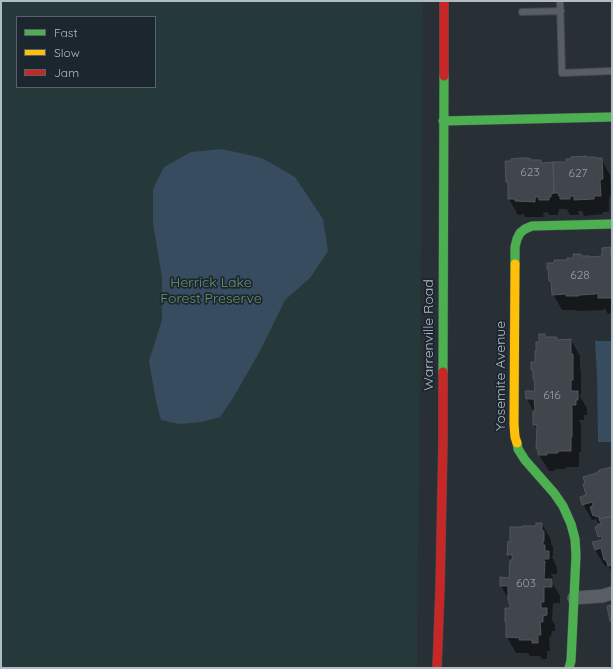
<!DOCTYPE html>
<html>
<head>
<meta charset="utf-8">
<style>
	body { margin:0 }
	#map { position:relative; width:613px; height:669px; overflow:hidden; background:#282f35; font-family:Quicksand,sans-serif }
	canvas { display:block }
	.frame { position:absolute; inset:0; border:2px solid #b2bcc6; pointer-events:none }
	.legend { position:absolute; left:16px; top:16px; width:140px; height:72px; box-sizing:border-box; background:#1c262f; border:1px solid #58626b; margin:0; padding:5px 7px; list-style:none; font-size:12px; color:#b2bcc6 }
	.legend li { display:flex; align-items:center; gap:8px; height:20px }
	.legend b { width:20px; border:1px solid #58626b }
</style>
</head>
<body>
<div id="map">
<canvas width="613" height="669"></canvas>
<div class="frame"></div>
<ul class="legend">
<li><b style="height:5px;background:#4caf50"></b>Fast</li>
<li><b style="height:5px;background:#ffc107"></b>Slow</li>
<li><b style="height:5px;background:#c62828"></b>Jam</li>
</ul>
</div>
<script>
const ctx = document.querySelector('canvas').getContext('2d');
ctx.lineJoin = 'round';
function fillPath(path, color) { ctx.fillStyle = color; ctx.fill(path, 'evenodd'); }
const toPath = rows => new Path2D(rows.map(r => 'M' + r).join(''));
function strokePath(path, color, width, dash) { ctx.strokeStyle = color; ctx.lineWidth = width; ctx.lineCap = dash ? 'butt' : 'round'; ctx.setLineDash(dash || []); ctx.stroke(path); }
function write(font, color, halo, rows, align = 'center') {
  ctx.font = font + ' Quicksand,sans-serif'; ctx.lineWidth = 3.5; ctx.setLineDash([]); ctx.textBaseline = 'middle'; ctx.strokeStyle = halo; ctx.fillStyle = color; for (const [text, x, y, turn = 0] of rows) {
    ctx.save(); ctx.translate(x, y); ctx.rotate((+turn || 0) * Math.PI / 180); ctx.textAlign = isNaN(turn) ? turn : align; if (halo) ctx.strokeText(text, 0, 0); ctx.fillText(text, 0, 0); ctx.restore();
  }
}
fillPath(toPath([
	[1,1,423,1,417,668,1,668],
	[17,17,155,17,155,87,17,87]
]), '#25393a');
fillPath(toPath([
	[222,149,262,158,295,177,323,219,328,251,310,278,285,300,260,351,233,398,220,417,201,422,179,424,161,420,156,401,149,361,162,320,162,277,153,224,153,189,164,167,191,152],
	[595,341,612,341,612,442,598,442,597,377]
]), '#374c5e');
fillPath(toPath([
	[595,159,601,159,610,175,611,194,610,194,609,198,609,212,603,212,603,214,584,216,582,211,578,211,579,215,570,215,567,209,559,209,559,212,558,212,558,215,549,215,548,212,543,213,544,217,525,217,524,214,518,215,509,199,509,186,507,182,531,161,540,161,542,164],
	[610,248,612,252,612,313,608,314,604,307,604,310,576,311,576,310,562,310,553,294,552,285,550,281,550,272,548,269,555,264,568,261,581,255,582,257,603,257],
	[545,335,546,338,557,338,558,341,571,340,580,356,580,368,581,371,581,395,579,395,587,408,587,415,584,415,584,420,579,420,581,424,581,452,579,452,579,467,566,467,566,469,555,469,555,471,549,471,539,455,539,452,537,448,538,431,534,425,534,412,527,399,536,392,534,372,532,369,536,363,540,343],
	[612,468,612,572,608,565,605,566,595,550,594,543,602,541,599,536,599,525,596,519,592,520,583,504,588,496],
	[542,524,551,540,551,544,553,547,553,556,552,556,552,557,557,568,557,574,551,574,553,578,553,584,560,596,560,603,553,603,552,618,551,618,555,625,555,631,552,631,551,637,549,637,550,651,547,651,547,659,542,659,540,656,530,656,528,653,516,653,507,637,507,625,506,622,511,609,510,601,501,586,509,579,512,561,508,555,509,542,511,543]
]), '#0007');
const building = toPath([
	[586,156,586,157,595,157,595,158,602,158,603,179,601,179,600,181,601,196,594,196,594,199,574,200,574,196,570,196,570,199,560,199,560,196,559,196,558,193,554,193,553,162,566,162,566,159,571,159,571,157,586,156],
	[521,158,528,158,531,159,531,160,541,160,541,163,553,162,554,193,551,194,551,197,549,197,549,200,539,200,539,197,535,197,535,202,515,201,515,199,508,199,508,184,507,182,506,182,505,161,511,161,511,159,521,158],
	[611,247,611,256,612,256,612,298,598,298,598,293,596,293,596,294,579,295,579,296,566,296,566,294,552,295,551,281,549,281,548,269,547,269,547,263,554,263,554,260,567,260,567,258,574,258,573,254,581,254,581,256,590,256,590,257,602,256,602,248,611,247],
	[539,334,545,334,545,337,557,337,557,340,571,339,571,354,573,354,573,380,571,380,571,391,578,391,578,400,576,400,576,405,571,405,571,407,572,407,572,437,571,437,571,451,558,451,558,453,547,453,547,455,538,455,538,449,536,449,537,425,533,425,533,411,535,411,534,399,526,399,525,391,535,391,534,379,533,379,533,370,531,370,531,362,535,362,535,351,536,351,536,342,539,342,539,334],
	[612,467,612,516,599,519,599,516,596,517,595,515,593,516,590,507,593,506,592,502,582,505,580,497,586,495,583,484,585,483,583,477,597,473,597,472,600,471,599,470,612,467],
	[612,516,612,565,608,566,606,560,604,560,601,548,595,550,592,542,602,540,601,536,598,537,595,527,598,526,598,524,601,524,599,519,612,516],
	[536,523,542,523,542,531,544,531,544,541,543,541,543,545,545,545,545,551,549,551,549,559,543,559,543,561,545,561,544,579,552,579,552,587,544,587,544,602,541,602,541,608,547,608,547,615,543,616,543,622,540,622,541,635,538,635,538,643,532,643,532,640,519,640,520,638,506,637,506,622,505,622,505,608,510,608,510,604,509,604,509,600,508,600,508,586,500,586,500,577,509,578,510,560,512,560,512,555,507,555,508,541,510,542,510,527,522,527,522,526,536,526,536,523],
	[612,605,612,621,610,621,607,606,612,605]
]);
fillPath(building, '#40464b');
strokePath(building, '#50565d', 1);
const lane = toPath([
	[560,1,562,73,612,71],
	[522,12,561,11]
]);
const street = toPath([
	[574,598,602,596,612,593]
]);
const fast = toPath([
	[443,121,612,117],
	[515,264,515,247,517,239,520,233,525,229,532,226,612,224],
	[443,372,444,76],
	[517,443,518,449,525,460,554,493,563,506,571,524,575,539,576,555,571,661,569,668]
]);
const slow = toPath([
	[515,264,514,424,515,437,517,443]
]);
const jam = toPath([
	[444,76,444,1],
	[437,668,440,588,443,442,443,372]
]);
strokePath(lane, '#464b50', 8);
strokePath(street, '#464b50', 14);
strokePath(fast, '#464b50', 10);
strokePath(slow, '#464b50', 10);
strokePath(jam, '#464b50', 10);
strokePath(lane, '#585e63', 6);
strokePath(street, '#585e63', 13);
strokePath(fast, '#4caf50', 9);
strokePath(slow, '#ffc107', 9);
strokePath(jam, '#c62828', 9);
write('12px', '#969ea7', null, [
	["623",530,172],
	["627",578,173],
	["628",580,275],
	["616",552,395],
	["603",526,583]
]);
write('14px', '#6a966f', '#1c262f', [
	["Herrick Lake",211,283],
	["Forest Preserve",211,299]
]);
write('14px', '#b2bcc6', '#1c262f', [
	["Warrenville Road",429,335,-90],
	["Yosemite Avenue",501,376,-90]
]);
</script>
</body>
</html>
